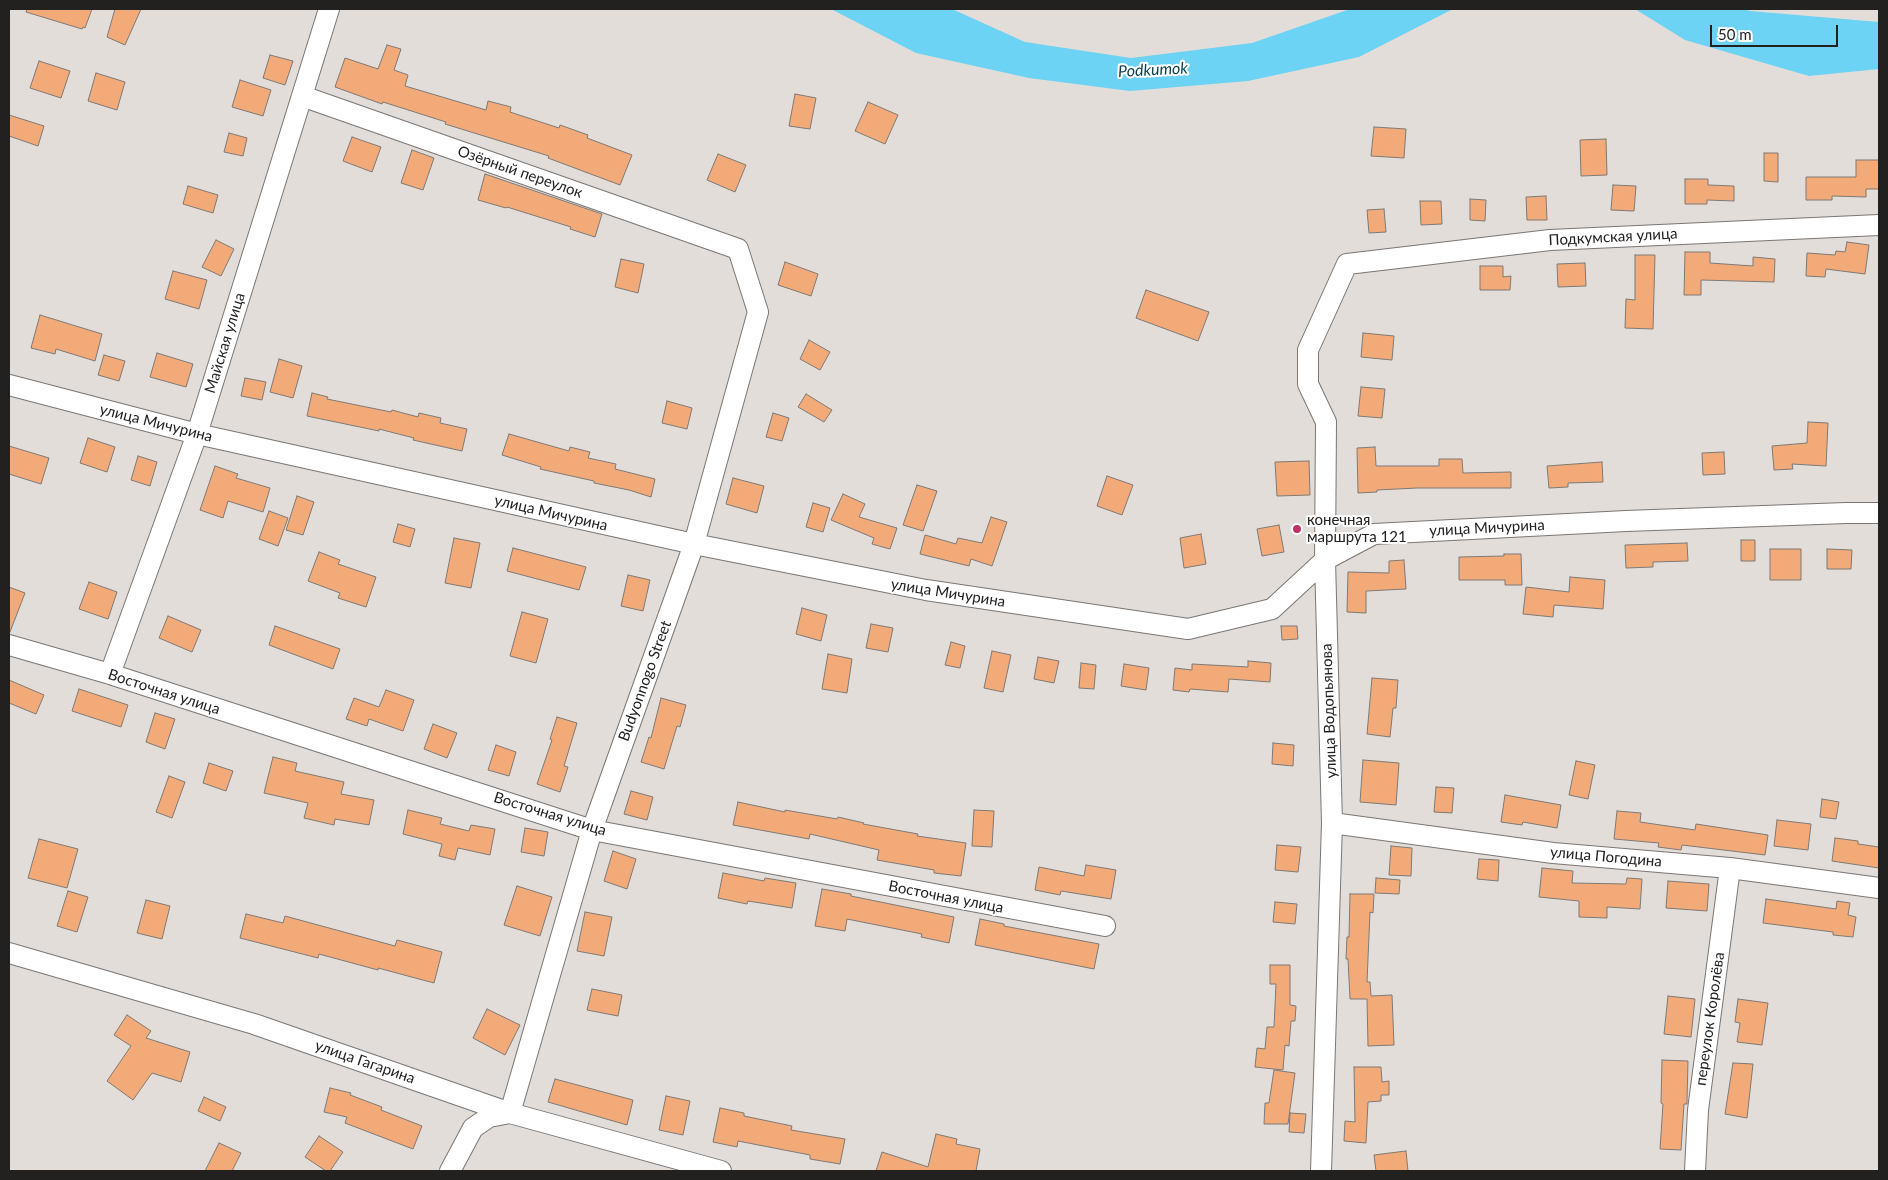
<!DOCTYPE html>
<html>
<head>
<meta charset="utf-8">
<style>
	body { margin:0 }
	#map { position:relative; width:1888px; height:1180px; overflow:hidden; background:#e3ddd9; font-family:Lato,sans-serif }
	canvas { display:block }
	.frame { position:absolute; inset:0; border:10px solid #232120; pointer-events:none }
	.scale { position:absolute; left:1710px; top:25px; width:128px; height:22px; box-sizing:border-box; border:2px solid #232120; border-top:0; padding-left:6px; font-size:15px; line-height:18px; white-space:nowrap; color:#232120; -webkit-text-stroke:4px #fff; paint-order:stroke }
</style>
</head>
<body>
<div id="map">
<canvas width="1888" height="1180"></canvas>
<div class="frame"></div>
<div class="scale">50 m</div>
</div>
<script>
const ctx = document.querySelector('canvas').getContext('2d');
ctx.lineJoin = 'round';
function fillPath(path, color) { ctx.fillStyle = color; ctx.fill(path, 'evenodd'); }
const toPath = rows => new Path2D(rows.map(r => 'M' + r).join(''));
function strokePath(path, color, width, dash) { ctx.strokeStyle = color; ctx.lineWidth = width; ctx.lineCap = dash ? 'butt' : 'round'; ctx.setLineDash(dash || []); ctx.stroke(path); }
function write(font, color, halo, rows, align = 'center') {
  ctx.font = font + ' Lato,sans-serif'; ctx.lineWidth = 4; ctx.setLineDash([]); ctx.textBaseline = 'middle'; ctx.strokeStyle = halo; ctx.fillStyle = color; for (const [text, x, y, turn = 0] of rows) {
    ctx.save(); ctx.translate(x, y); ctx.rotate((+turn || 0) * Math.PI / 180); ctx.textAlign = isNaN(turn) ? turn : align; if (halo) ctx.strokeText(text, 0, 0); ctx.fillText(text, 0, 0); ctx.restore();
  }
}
fillPath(toPath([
	[831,9,952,9,1025,42,1131,58,1252,43,1350,9,1453,9,1359,57,1248,81,1130,91,1029,78,916,53],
	[1635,9,1744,9,1750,11,1879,22,1879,69,1809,76,1685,40]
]), '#6cd3f4');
const building = toPath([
	[27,9,92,9,85,28,83,27,82,29,26,12,27,9],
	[115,9,141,9,125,45,107,37,115,9],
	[387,45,401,49,394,70,408,75,405,86,486,110,488,101,511,107,510,112,559,128,560,125,588,135,587,138,632,155,620,185,548,158,549,156,445,124,446,122,383,102,382,104,335,87,345,58,378,69,387,45],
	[270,55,293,61,285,85,263,78,270,55],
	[39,61,70,71,61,98,30,88,39,61],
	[96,73,125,82,117,110,88,101,96,73],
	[240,80,271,90,263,116,232,107,240,80],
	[795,94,816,98,810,129,789,126,795,94],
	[868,102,898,115,885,144,855,131,868,102],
	[9,115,44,126,38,146,9,136,9,115],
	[1374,127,1406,129,1404,158,1371,156,1374,127],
	[229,133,247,138,243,156,224,152,229,133],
	[352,137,381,147,372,172,343,161,352,137],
	[1606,139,1607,175,1581,176,1580,140,1606,139],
	[412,150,434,158,423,190,401,183,412,150],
	[1764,153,1778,153,1778,182,1764,181,1764,153],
	[718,154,746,165,735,192,707,180,718,154],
	[1856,160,1879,160,1879,189,1866,189,1866,197,1832,196,1832,200,1806,200,1806,177,1856,177,1856,160],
	[485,174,602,214,595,237,570,229,571,227,507,207,506,208,478,200,485,174],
	[1685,179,1708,179,1708,185,1734,186,1734,201,1707,200,1707,204,1685,204,1685,179],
	[1613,185,1636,186,1634,211,1611,210,1613,185],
	[188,186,218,195,213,213,183,204,188,186],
	[1546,196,1547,220,1527,220,1526,197,1546,196],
	[1470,199,1486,200,1485,221,1470,220,1470,199],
	[1420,201,1441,201,1442,224,1421,225,1420,201],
	[1384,209,1386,232,1369,233,1367,210,1384,209],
	[216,240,234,249,221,276,202,267,216,240],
	[1847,242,1869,245,1865,274,1826,269,1825,277,1806,276,1807,253,1835,255,1836,251,1845,252,1847,242],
	[1685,252,1710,252,1710,263,1753,266,1753,257,1775,259,1774,282,1701,280,1701,295,1684,295,1685,252],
	[1635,255,1655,255,1653,329,1625,328,1626,299,1635,300,1635,255],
	[621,259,644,264,638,293,615,287,621,259],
	[785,262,818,274,811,296,778,285,785,262],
	[1585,263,1586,286,1558,287,1557,264,1585,263],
	[1480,266,1503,266,1503,277,1511,276,1510,290,1480,290,1480,266],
	[173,271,207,280,199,309,165,299,173,271],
	[1146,290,1209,312,1198,341,1136,318,1146,290],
	[40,315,102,334,95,361,56,349,55,354,31,348,40,315],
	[1363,333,1394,336,1392,360,1361,357,1363,333],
	[809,340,830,352,820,370,800,359,809,340],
	[157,353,193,364,186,387,150,377,157,353],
	[104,355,125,361,119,381,98,375,104,355],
	[279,359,302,366,293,398,270,392,279,359],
	[245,378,266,382,262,400,241,396,245,378],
	[1361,387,1385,389,1382,418,1358,416,1361,387],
	[312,393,328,397,327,399,391,412,392,410,418,417,419,413,441,418,440,423,467,429,462,451,413,440,414,438,379,429,379,431,307,416,312,393],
	[806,394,832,410,824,422,798,407,806,394],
	[667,401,692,408,687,429,662,423,667,401],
	[773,413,789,418,782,441,766,437,773,413],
	[1808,422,1828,423,1826,466,1792,464,1793,469,1774,470,1772,446,1807,443,1808,422],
	[509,434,569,451,570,447,590,452,588,458,616,464,615,469,655,479,651,497,629,490,594,483,594,481,540,469,541,467,502,455,509,434],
	[88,438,115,447,107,472,80,463,88,438],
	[9,446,49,458,41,484,9,474,9,446],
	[1375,447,1376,466,1439,466,1439,459,1462,459,1463,473,1511,472,1511,488,1417,488,1377,490,1377,492,1358,493,1357,448,1375,447],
	[1724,452,1725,474,1703,475,1702,453,1724,452],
	[138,456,157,462,150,486,131,480,138,456],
	[1309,461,1310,495,1277,496,1275,462,1309,461],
	[1602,462,1603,482,1568,483,1568,487,1549,488,1547,466,1602,462],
	[215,466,238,474,236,478,270,488,263,512,228,501,223,518,200,510,215,466],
	[1107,476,1133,485,1122,515,1097,506,1107,476],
	[733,478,764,486,757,513,726,504,733,478],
	[917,485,937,491,923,531,903,525,917,485],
	[843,494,865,504,859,517,897,528,890,549,872,544,874,538,831,520,843,494],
	[297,496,314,502,303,535,286,530,297,496],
	[813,503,830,508,823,532,806,527,813,503],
	[269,511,288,518,278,546,259,539,269,511],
	[991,517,1007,522,992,566,971,559,969,566,920,554,925,535,956,544,958,538,982,543,991,517],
	[398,524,415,529,410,547,393,542,398,524],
	[1279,525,1284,552,1262,556,1257,529,1279,525],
	[1201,534,1206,564,1184,568,1180,538,1201,534],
	[454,538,480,543,471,588,445,583,454,538],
	[1741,540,1755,540,1755,561,1741,561,1741,540],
	[1687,543,1688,561,1653,562,1653,567,1626,568,1625,545,1687,543],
	[513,548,586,567,579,590,507,571,513,548],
	[1770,549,1801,549,1801,580,1770,580,1770,549],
	[1827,549,1852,550,1851,569,1827,569,1827,549],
	[319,552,340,560,338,564,376,577,366,607,338,598,340,593,308,581,319,552],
	[1504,554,1521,554,1522,585,1505,585,1505,580,1459,580,1459,557,1504,556,1504,554],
	[1404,560,1406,589,1366,591,1366,613,1347,612,1348,572,1389,573,1389,561,1404,560],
	[628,575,650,580,643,611,621,606,628,575],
	[1570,577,1605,580,1603,609,1554,605,1553,617,1523,614,1526,587,1569,592,1570,577],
	[89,582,117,592,108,619,79,609,89,582],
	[9,587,25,593,10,632,9,632,9,587],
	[802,608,827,615,821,641,796,634,802,608],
	[522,612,548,619,536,663,510,656,522,612],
	[168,616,201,630,192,652,159,638,168,616],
	[871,624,893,628,888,652,866,648,871,624],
	[275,626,340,649,333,669,269,645,275,626],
	[1281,626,1297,626,1298,639,1282,640,1281,626],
	[951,642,965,646,960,668,945,665,951,642],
	[992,651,1011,655,1003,692,984,688,992,651],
	[828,654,852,659,847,693,822,689,828,654],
	[1038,657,1059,661,1054,683,1034,679,1038,657],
	[1248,661,1271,663,1270,682,1229,679,1228,692,1190,689,1189,692,1173,690,1175,668,1192,670,1192,664,1248,667,1248,661],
	[1081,663,1096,665,1094,689,1079,688,1081,663],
	[1124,664,1149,668,1146,690,1121,686,1124,664],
	[1372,678,1398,680,1396,708,1393,708,1390,737,1367,734,1372,678],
	[9,680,44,695,36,714,9,703,9,680],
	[79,689,128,705,121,727,72,711,79,689],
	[386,690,414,700,403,731,369,719,367,726,346,719,354,698,379,707,386,690],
	[661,698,686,705,680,727,677,726,664,769,641,762,649,737,651,738,661,698],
	[155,713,175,719,165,749,146,742,155,713],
	[557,717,577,723,564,766,568,767,560,792,537,784,552,740,550,739,557,717],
	[433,724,457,733,447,758,424,749,433,724],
	[1273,743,1294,745,1293,766,1272,764,1273,743],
	[496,745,516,752,509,776,488,770,496,745],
	[273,757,297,763,295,771,344,782,341,794,374,800,369,825,335,819,334,825,304,818,308,803,264,793,273,757],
	[1363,760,1399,763,1396,805,1360,802,1363,760],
	[1576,761,1595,765,1588,799,1569,795,1576,761],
	[209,763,233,771,226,791,203,783,209,763],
	[169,776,185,782,172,818,156,812,169,776],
	[1436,787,1454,788,1452,813,1434,812,1436,787],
	[631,791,653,797,647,820,624,814,631,791],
	[1505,795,1561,805,1557,828,1523,822,1522,825,1501,822,1505,795],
	[1822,799,1839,802,1836,819,1820,817,1822,799],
	[738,802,785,812,785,810,837,819,838,817,864,823,863,824,918,834,917,836,966,843,961,876,934,873,934,870,877,860,879,850,810,834,809,839,733,825,738,802],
	[408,810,442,818,440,824,469,831,471,825,495,829,490,855,458,848,455,860,439,856,442,844,403,834,408,810],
	[974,810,994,811,992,847,972,846,974,810],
	[1617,811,1641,813,1640,822,1695,830,1696,824,1768,835,1765,855,1682,845,1681,850,1658,847,1659,843,1614,839,1617,811],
	[1777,820,1811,824,1808,850,1774,846,1777,820],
	[525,828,548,832,544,856,521,852,525,828],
	[1835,838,1858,841,1858,844,1879,847,1879,868,1832,861,1835,838],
	[39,839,78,849,67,888,28,878,39,839],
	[1277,845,1301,847,1298,872,1275,870,1277,845],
	[1391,846,1412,848,1411,876,1389,875,1391,846],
	[613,851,636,859,627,889,604,881,613,851],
	[1479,859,1499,860,1498,881,1477,879,1479,859],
	[1086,865,1116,870,1111,899,1061,891,1060,895,1035,890,1039,867,1084,876,1086,865],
	[1542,868,1573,871,1572,883,1626,884,1627,878,1642,879,1640,909,1607,907,1607,918,1579,917,1579,901,1539,897,1542,868],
	[723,873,764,881,765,878,796,883,792,908,748,901,747,904,718,898,723,873],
	[1376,878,1400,880,1399,894,1375,893,1376,878],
	[1668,881,1709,884,1707,911,1666,908,1668,881],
	[517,886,552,897,540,936,504,925,517,886],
	[822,889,851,894,851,896,954,917,949,943,921,937,922,934,847,919,845,931,815,926,822,889],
	[68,891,88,897,77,932,57,926,68,891],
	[1350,894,1374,894,1373,913,1370,912,1367,982,1370,982,1371,996,1392,995,1394,1045,1368,1046,1367,999,1350,999,1348,959,1346,959,1347,937,1349,937,1350,894],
	[1766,899,1836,909,1837,901,1850,903,1848,915,1856,917,1853,937,1833,935,1833,932,1763,923,1766,899],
	[146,900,170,906,162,939,137,933,146,900],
	[1275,902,1297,904,1295,924,1273,922,1275,902],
	[585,912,612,917,604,956,577,951,585,912],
	[246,914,283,923,285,916,395,946,397,940,442,952,434,983,378,968,378,970,319,954,318,958,240,938,246,914],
	[980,919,1004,924,1004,926,1099,944,1094,969,975,945,980,919],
	[1270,965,1290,965,1290,1005,1296,1006,1295,1021,1291,1021,1289,1046,1285,1045,1283,1070,1255,1067,1257,1048,1265,1049,1267,1027,1274,1027,1276,984,1270,984,1270,965],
	[592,989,622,995,618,1016,587,1010,592,989],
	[1668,996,1695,999,1691,1037,1664,1034,1668,996],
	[1738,999,1768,1003,1762,1045,1737,1042,1740,1023,1735,1022,1738,999],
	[487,1009,520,1025,505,1055,473,1038,487,1009],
	[127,1015,151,1031,146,1038,190,1052,181,1082,152,1073,133,1100,107,1081,131,1046,114,1035,127,1015],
	[1662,1060,1688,1061,1687,1101,1687,1104,1684,1104,1681,1150,1660,1149,1663,1104,1661,1103,1662,1060],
	[1733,1063,1753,1064,1747,1118,1725,1114,1733,1063],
	[1354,1067,1381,1067,1382,1082,1389,1081,1389,1095,1381,1095,1381,1101,1368,1102,1366,1143,1344,1141,1345,1121,1355,1122,1354,1067],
	[1274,1070,1295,1073,1288,1124,1264,1124,1265,1103,1269,1103,1274,1070],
	[555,1079,633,1100,627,1125,548,1102,555,1079],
	[330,1088,351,1093,350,1095,382,1107,381,1110,422,1126,413,1149,345,1123,347,1117,324,1112,330,1088],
	[666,1096,690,1101,683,1135,659,1130,666,1096],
	[204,1097,226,1107,220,1121,198,1111,204,1097],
	[720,1108,744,1113,744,1116,792,1126,791,1130,845,1139,840,1164,810,1159,810,1155,738,1141,737,1147,713,1142,720,1108],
	[1290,1113,1306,1114,1304,1133,1289,1132,1290,1113],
	[936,1134,957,1139,956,1144,980,1149,976,1171,876,1171,882,1152,928,1167,936,1134],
	[319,1136,343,1152,330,1171,326,1171,305,1157,319,1136],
	[219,1143,241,1153,232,1171,205,1171,219,1143],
	[1406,1151,1408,1171,1376,1171,1374,1155,1406,1151]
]);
fillPath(building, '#f2ab78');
strokePath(building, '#7e7976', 1);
const minor = toPath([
	[302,96,738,249,758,312,694,544,592,830,510,1113,489,1117,473,1128,450,1171],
	[9,385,197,434,694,544,926,590,1188,629,1272,609,1325,560,1374,534,1626,521,1846,513,1879,513],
	[9,645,110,674,592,830,1105,926],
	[110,674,197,434,329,9],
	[1332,823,1553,853,1730,868,1879,888],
	[9,953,254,1024,510,1113,721,1171],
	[1321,1171,1332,823,1325,560,1326,422,1308,384,1308,350,1347,264,1550,240,1879,225],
	[1695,1171,1698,1110,1730,868]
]);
strokePath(minor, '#7b7673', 22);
strokePath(minor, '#fff', 20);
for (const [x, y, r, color] of [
	[1297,529,5,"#c13363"]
]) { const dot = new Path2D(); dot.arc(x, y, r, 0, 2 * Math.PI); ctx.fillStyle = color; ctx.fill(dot); strokePath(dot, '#fff', 2); }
write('15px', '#232120', '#fff', [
	["Озёрный переулок",520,172,19],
	["Подкумская улица",1613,237,-3],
	["Майская улица",225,343,-73],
	["улица Мичурина",156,423,14],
	["улица Мичурина",551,513,13],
	["улица Мичурина",1487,528,-3],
	["улица Мичурина",948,593,9],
	["Budyonnogo Street",645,681,-70],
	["Восточная улица",164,692,18],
	["улица Водопьянова",1329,711,-92],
	["Восточная улица",550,814,17],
	["улица Погодина",1606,857,5],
	["Восточная улица",946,897,11],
	["переулок Королёва",1710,1019,-82],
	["улица Гагарина",365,1062,19]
]);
write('15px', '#232120', '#fff', [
	["конечная",1307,520],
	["маршрута 121",1307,537]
], 'left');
write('italic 16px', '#0d3d4b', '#fff', [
	["Podkumok",1153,70,-3]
]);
</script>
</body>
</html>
